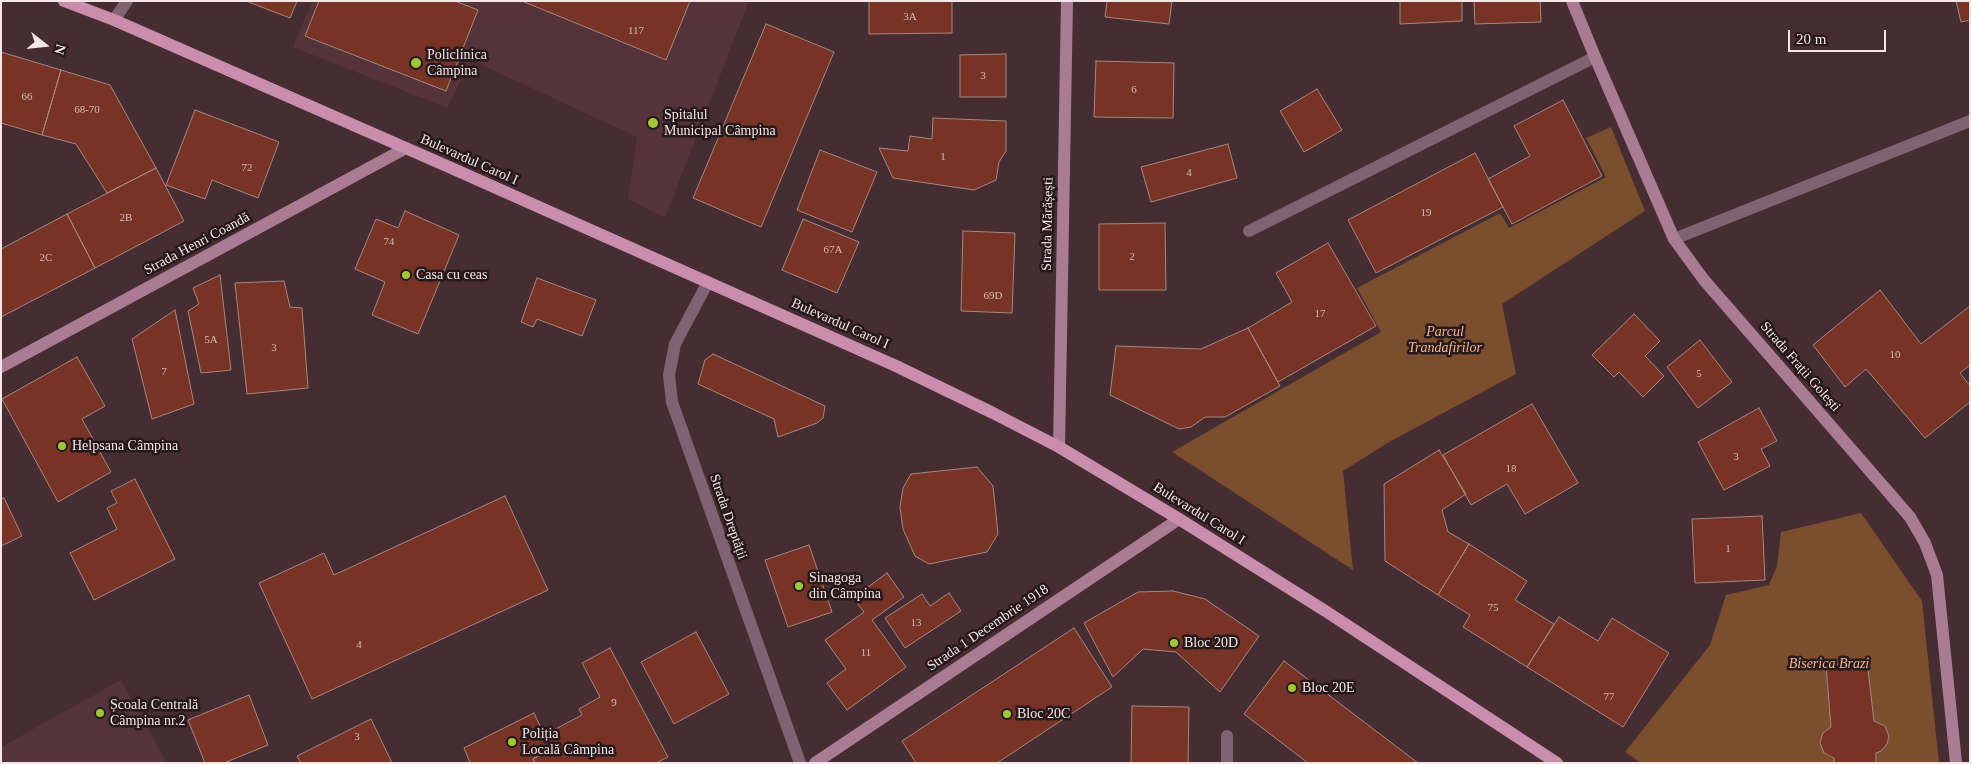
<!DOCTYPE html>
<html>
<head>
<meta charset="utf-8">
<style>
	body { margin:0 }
	#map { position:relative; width:1971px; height:764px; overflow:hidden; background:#462d31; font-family:Georgia,serif }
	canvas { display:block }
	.frame { position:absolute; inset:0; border:2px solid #f7e6e8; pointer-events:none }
	.north { position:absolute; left:20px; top:20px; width:50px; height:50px; -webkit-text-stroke:4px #25191b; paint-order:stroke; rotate:106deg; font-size:14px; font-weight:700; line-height:20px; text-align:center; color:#f7e6e8 }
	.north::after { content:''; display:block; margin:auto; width:18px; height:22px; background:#f7e6e8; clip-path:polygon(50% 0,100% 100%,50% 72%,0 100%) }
	.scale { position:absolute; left:1788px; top:30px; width:98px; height:22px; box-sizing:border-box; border:2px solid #f7e6e8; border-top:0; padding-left:6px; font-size:15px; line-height:18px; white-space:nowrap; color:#f7e6e8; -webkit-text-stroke:4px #25191b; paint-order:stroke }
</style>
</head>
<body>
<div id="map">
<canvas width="1971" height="764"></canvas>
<div class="frame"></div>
<div class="north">N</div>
<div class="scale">20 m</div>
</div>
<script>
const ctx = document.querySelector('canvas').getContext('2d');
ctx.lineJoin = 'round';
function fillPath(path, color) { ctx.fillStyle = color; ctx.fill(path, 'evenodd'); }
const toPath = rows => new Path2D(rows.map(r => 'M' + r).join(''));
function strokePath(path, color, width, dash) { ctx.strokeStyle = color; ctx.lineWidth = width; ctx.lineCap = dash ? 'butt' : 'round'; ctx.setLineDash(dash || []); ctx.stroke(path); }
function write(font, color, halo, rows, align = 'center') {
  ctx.font = font + ' Georgia,serif'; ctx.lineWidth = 5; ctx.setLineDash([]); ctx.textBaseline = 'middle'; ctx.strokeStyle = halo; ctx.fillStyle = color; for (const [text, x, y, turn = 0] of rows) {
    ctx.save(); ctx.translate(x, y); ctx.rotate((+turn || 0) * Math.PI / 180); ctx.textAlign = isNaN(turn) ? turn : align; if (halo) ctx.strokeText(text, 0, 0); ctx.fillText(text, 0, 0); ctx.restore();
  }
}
fillPath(toPath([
	[312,1,749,1,665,218,628,199,637,137,471,60,447,108,293,47],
	[121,680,167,763,1,763,1,747]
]), '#543438');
fillPath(toPath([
	[1611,127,1645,211,1502,304,1516,374,1389,442,1343,471,1353,570,1172,452,1381,332,1357,288,1500,213,1509,228,1606,177,1586,138],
	[1861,513,1922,601,1939,763,1641,763,1625,752,1710,645,1726,595,1769,585,1777,566,1781,532]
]), '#7b4e2e');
const building = toPath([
	[246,1,297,1,290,18,246,1],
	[319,1,455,1,478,10,446,91,305,36,319,1],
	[522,1,690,1,666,60,522,1],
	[869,1,952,1,952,33,869,34,869,1],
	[1107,1,1172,1,1169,24,1105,17,1107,1],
	[1400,1,1462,1,1462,21,1400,24,1400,1],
	[1474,1,1540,1,1541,22,1475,24,1474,1],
	[1956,1,1970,1,1970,20,1961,22,1956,1],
	[766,24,834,52,761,227,693,198,766,24],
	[1,52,61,70,42,135,1,123,1,52],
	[1006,54,1006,97,960,97,960,55,1006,54],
	[1096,61,1174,63,1173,118,1094,117,1096,61],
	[61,70,110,85,156,168,107,193,76,144,42,135,61,70],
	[1317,89,1342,130,1304,152,1280,111,1317,89],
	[1563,100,1602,176,1512,224,1488,179,1530,156,1514,126,1563,100],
	[195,110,279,142,258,198,212,180,205,199,166,185,195,110],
	[933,118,1006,121,1006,151,999,162,996,180,974,190,893,178,879,148,908,151,910,136,932,139,933,118],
	[1228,144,1237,178,1151,202,1141,167,1228,144],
	[820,150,877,172,852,232,797,210,820,150],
	[1475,153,1503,207,1376,273,1348,220,1475,153],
	[156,168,184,221,95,268,67,214,156,168],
	[405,211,459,235,418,334,372,315,385,282,355,269,376,219,398,228,405,211],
	[67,214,95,268,1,317,1,249,67,214],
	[803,219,859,242,837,293,782,270,803,219],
	[1165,223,1166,290,1099,290,1099,224,1165,223],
	[963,231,1015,233,1012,313,961,311,963,231],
	[1328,243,1376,326,1278,382,1248,328,1292,302,1276,273,1328,243],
	[220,275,231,370,201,373,188,311,199,304,193,288,220,275],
	[537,278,596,300,582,336,537,319,533,327,521,322,537,278],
	[284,281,290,307,302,308,308,388,247,394,235,283,284,281],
	[1880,290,1921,344,1970,306,1970,365,1960,373,1970,386,1970,402,1925,438,1866,369,1845,387,1813,345,1880,290],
	[175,310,194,404,152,419,132,339,175,310],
	[1634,314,1660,341,1645,356,1664,376,1643,397,1619,372,1614,377,1592,355,1634,314],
	[1248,328,1280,386,1225,417,1205,417,1191,427,1179,429,1110,395,1116,346,1201,349,1248,328],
	[1700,340,1732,382,1698,408,1667,367,1700,340],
	[713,354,825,406,823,418,817,423,778,437,774,419,698,384,705,360,713,354],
	[77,357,105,406,82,419,111,472,58,502,2,399,77,357],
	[1532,404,1578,483,1525,514,1507,484,1471,505,1443,455,1532,404],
	[1759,408,1777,441,1761,449,1770,466,1724,490,1698,442,1759,408],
	[1439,450,1466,494,1442,510,1448,532,1469,544,1438,595,1385,561,1384,484,1439,450],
	[977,467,993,486,998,534,987,552,929,564,915,556,903,529,900,507,903,488,911,474,977,467],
	[135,479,175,559,94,600,70,553,117,529,107,508,117,503,111,491,135,479],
	[505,496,548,590,312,699,259,583,324,553,334,575,505,496],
	[4,498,22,536,1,546,1,499,4,498],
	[1762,516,1765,580,1695,583,1692,519,1762,516],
	[1469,544,1527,581,1515,600,1554,624,1527,667,1463,627,1470,615,1438,595,1469,544],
	[809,545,832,612,788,627,765,560,809,545],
	[887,573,904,597,872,620,906,667,847,710,827,683,846,669,825,640,864,612,853,598,887,573],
	[1173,591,1205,599,1259,636,1220,692,1176,652,1143,649,1113,677,1084,623,1138,592,1173,591],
	[949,593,961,611,905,648,885,618,922,594,930,606,949,593],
	[1559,617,1598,641,1612,618,1669,653,1623,727,1527,667,1559,617],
	[1074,628,1112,687,997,763,916,763,902,741,1074,628],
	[696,632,729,694,674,724,641,662,696,632],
	[610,648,668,757,656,763,535,763,533,759,551,749,544,735,582,715,579,709,600,697,582,663,610,648],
	[1284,661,1418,763,1308,763,1244,714,1284,661],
	[1867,661,1874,721,1885,726,1889,736,1887,744,1881,751,1876,753,1876,763,1834,763,1834,758,1824,753,1820,743,1823,733,1831,727,1826,666,1867,661],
	[249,695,268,745,224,763,205,763,188,720,249,695],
	[1132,706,1189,707,1188,763,1131,763,1132,706],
	[534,713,551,749,533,759,535,763,470,763,464,748,534,713],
	[371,719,392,763,301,763,297,756,371,719]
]);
fillPath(building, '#763326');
strokePath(building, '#a68882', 1);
strokePath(toPath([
	[1249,231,1595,57]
]), '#806372', 12);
strokePath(toPath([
	[114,20,127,1],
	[1674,239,1970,121],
	[708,282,675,344,669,375,672,402,800,763],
	[1227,736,1227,763]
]), '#806372', 12);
strokePath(toPath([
	[1572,1,1595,57,1674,239,1704,280,1910,517,1925,543,1937,575,1956,763],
	[1,367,406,148],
	[1059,447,1067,1],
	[815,763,1179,519]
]), '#aa7c93', 12);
strokePath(toPath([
	[64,1,114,20,449,167,896,366,993,413,1059,447,1179,519,1327,612,1557,763]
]), '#ca8ead', 12);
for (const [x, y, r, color] of [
	[416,63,6,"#9fca2e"],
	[653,123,6,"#9fca2e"],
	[406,275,5,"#9fca2e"],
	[62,446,5,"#9fca2e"],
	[799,586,5,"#9fca2e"],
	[1174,643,5,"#9fca2e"],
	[1292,688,5,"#9fca2e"],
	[100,713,5,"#9fca2e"],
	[1007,714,5,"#9fca2e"],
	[512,742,5,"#9fca2e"]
]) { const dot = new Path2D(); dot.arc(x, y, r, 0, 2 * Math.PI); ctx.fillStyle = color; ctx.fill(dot); strokePath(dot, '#25191b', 2); }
write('11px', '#d7b9b8', null, [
	["3A",910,17],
	["117",636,31],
	["3",983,76],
	["6",1134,90],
	["66",27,97],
	["68-70",87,110],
	["1",943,157],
	["72",247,168],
	["4",1189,173],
	["19",1426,213],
	["2B",126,218],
	["74",389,242],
	["67A",833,250],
	["2",1132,257],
	["2C",46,258],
	["69D",993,296],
	["17",1320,314],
	["5A",211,340],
	["3",274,348],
	["10",1895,355],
	["7",164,372],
	["5",1699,374],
	["3",1736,457],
	["18",1511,469],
	["1",1728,549],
	["75",1493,608],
	["13",916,623],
	["4",359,645],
	["11",866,653],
	["77",1609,697],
	["9",614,703],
	["3",357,737]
]);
write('14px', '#f7e6e8', '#25191b', [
	["Policlinica",427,55],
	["Câmpina",427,71],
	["Spitalul",664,115],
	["Municipal Câmpina",664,131],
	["Casa cu ceas",416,275],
	["Helpsana Câmpina",72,446],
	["Sinagoga",809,578],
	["din Câmpina",809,594],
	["Bloc 20D",1184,643],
	["Bloc 20E",1302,688],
	["Școala Centrală",110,705],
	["Câmpina nr.2",110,721],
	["Bloc 20C",1017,714],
	["Poliția",522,734],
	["Locală Câmpina",522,750]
], 'left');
write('14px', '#f7e6e8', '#25191b', [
	["Bulevardul Carol I",469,160,24],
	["Strada Mărășești",1048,224,-89],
	["Strada Henri Coandă",197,244,-28],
	["Bulevardul Carol I",840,324,24],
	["Strada Frații Golești",1800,367,49],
	["Bulevardul Carol I",1199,514,32],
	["Strada Dreptății",728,517,71],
	["Strada 1 Decembrie 1918",988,628,-34]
]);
write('italic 14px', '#fab585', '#25191b', [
	["Parcul",1445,332],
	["Trandafirilor",1445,348],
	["Biserica Brazi",1829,664]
]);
</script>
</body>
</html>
